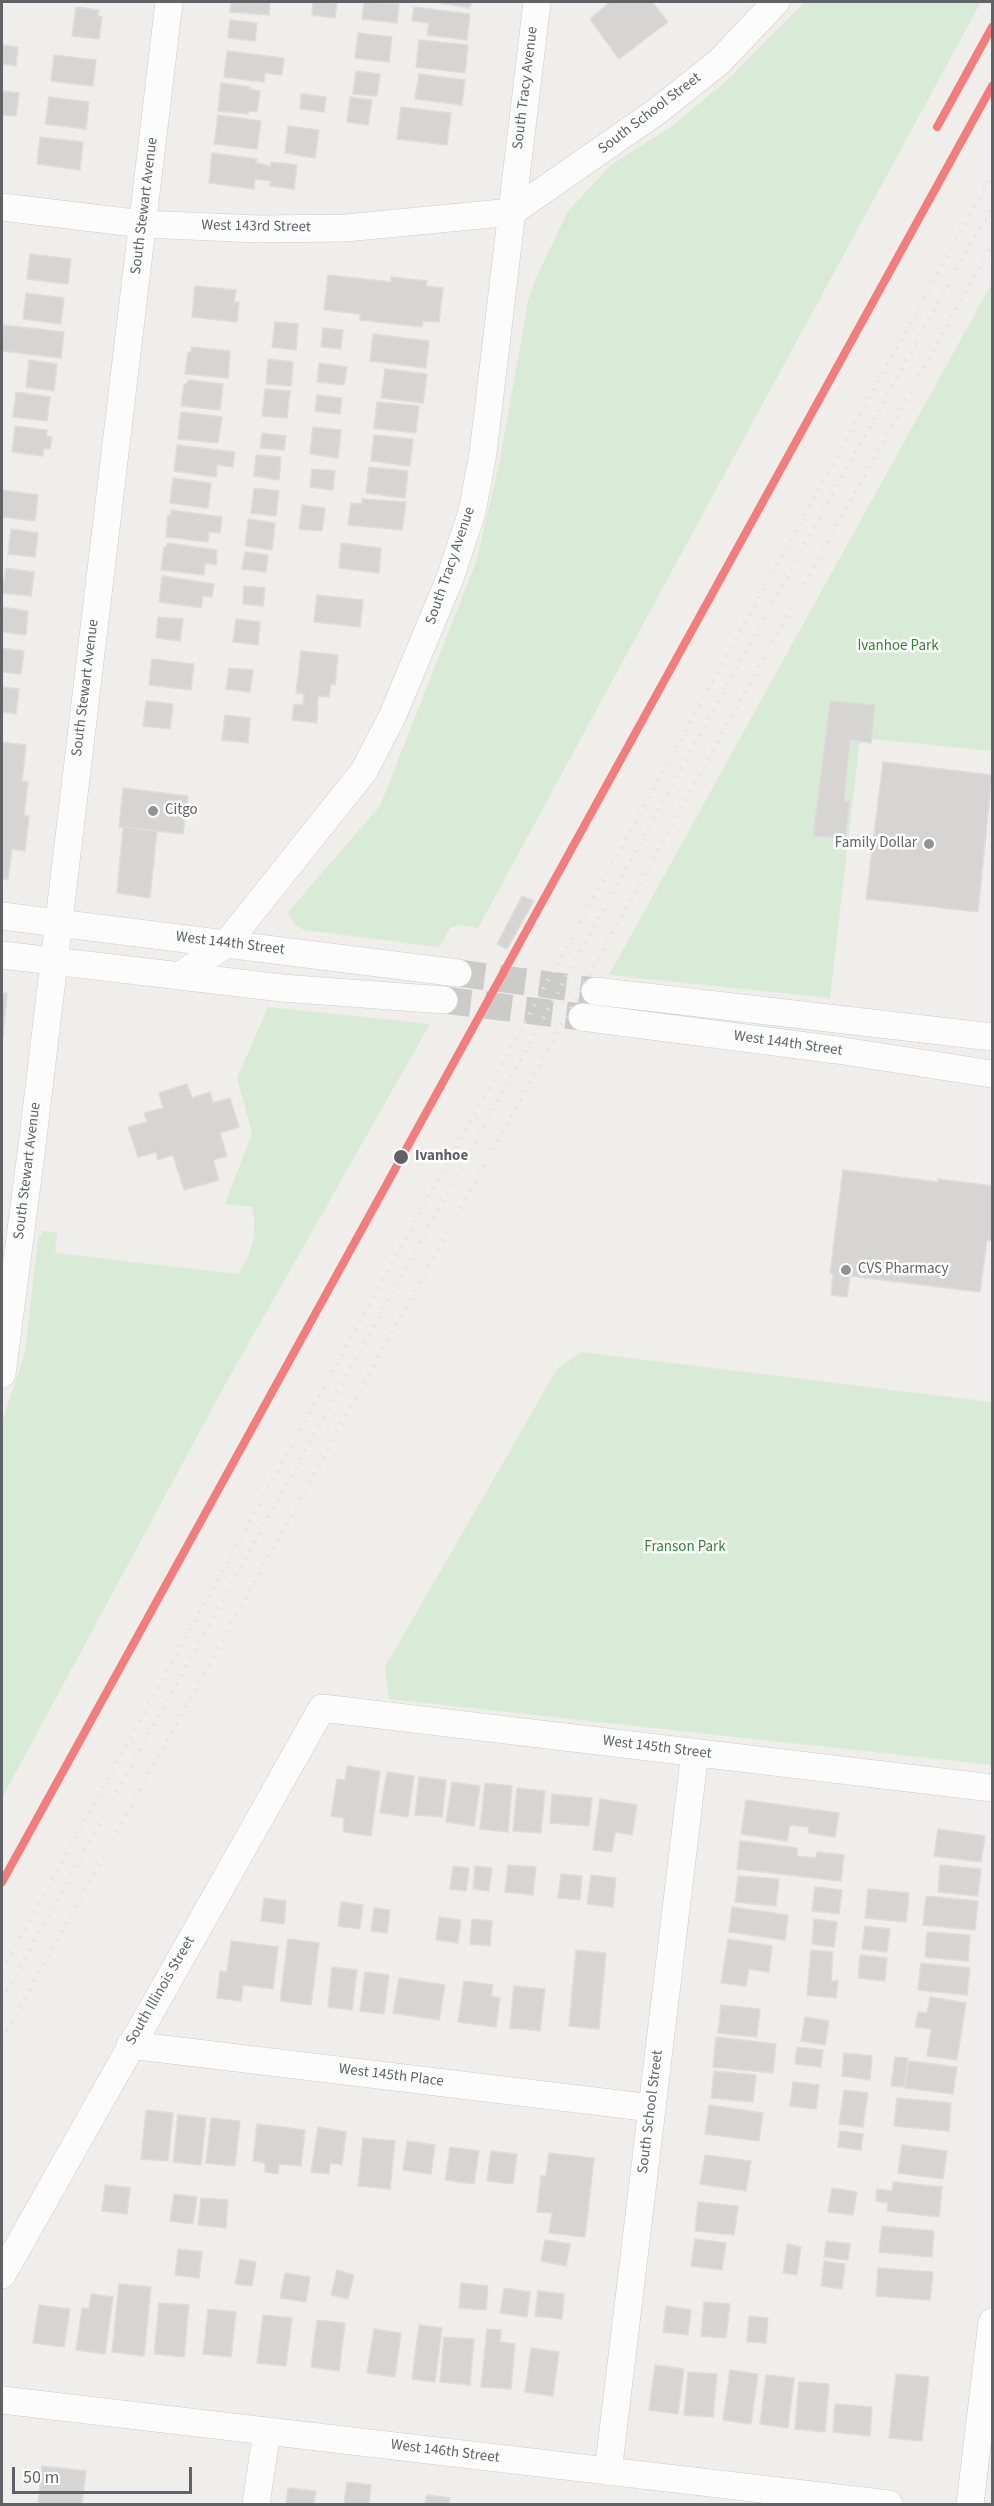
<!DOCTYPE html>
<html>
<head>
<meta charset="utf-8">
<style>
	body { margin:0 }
	#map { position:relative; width:994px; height:2506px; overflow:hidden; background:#efeeea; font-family:"Source Sans 3",sans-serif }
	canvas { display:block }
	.frame { position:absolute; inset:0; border:3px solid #5f6368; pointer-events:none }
	.scale { position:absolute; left:12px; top:2467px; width:180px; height:27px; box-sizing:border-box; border:3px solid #5f6368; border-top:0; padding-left:8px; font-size:18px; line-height:21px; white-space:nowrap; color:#5f6368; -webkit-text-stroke:4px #fff; paint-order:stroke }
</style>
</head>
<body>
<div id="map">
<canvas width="994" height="2506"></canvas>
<div class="frame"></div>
<div class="scale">50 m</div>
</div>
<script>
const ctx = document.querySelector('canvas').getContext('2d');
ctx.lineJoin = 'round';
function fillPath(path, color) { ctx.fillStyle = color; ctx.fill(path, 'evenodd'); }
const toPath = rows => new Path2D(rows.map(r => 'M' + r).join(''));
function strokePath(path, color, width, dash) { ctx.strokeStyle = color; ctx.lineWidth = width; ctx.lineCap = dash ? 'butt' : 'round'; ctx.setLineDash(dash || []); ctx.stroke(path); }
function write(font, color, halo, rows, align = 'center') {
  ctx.font = font + ' "Source Sans 3",sans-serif'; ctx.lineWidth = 5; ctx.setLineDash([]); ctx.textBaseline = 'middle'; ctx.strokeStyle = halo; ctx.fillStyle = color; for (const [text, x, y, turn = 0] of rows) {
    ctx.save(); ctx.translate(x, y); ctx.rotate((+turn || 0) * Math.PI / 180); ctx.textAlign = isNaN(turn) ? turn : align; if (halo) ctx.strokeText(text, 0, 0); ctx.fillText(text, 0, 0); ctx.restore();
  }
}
fillPath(toPath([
	[805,2,981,2,478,928,461,925,450,928,439,947,304,930,294,924,288,912,380,806,476,562,500,460,528,301,534,282,568,211,611,165,671,127,726,81],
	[992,283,992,751,860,738,830,998,609,975],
	[268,1007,430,1024,226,1383,2,1798,2,1422,25,1353,38,1238,43,1231,57,1232,55,1253,238,1274,248,1257,254,1237,254,1217,252,1207,225,1204,252,1133,237,1078],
	[581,1352,992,1402,992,1765,389,1699,385,1667,557,1369]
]), '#d8ebd6');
const building = toPath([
	[231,2,270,2,269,15,230,12,231,2],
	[313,2,337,2,335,18,312,15,313,2],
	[364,2,399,4,397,23,362,19,364,2],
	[435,2,473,2,469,8,435,2],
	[610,2,652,2,668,22,619,59,590,19,610,2],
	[76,7,99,10,98,16,102,17,99,39,72,36,76,7],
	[414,7,470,14,467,40,427,35,429,23,412,21,414,7],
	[230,20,257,23,255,41,228,38,230,20],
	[358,33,392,37,389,62,355,58,358,33],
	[419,40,468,45,465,73,416,67,419,40],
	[2,45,18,47,16,66,2,64,2,45],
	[227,51,284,58,282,75,265,73,264,82,224,77,227,51],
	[54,55,96,60,93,86,51,81,54,55],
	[356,71,380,74,377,96,353,94,356,71],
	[419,74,465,80,462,105,415,99,419,74],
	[221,83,250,87,249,89,260,91,257,112,248,111,248,114,218,111,221,83],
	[2,91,19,93,16,116,2,115,2,91],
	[301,94,326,97,324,112,300,109,301,94],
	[49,97,89,102,86,129,45,124,49,97],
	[350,97,372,100,368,125,347,122,350,97],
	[401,107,451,113,447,145,397,139,401,107],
	[218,115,261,121,257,149,214,144,218,115],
	[288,126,319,130,315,158,285,153,288,126],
	[40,137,83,142,80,170,37,164,40,137],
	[212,153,257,159,256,163,271,166,271,162,297,165,294,189,270,186,271,181,255,179,254,189,209,183,212,153],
	[30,254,71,259,68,284,27,279,30,254],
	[328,275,391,282,391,277,427,281,426,286,443,288,439,322,423,321,422,327,360,320,360,314,324,310,328,275],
	[195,286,236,290,234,302,239,302,237,322,192,317,195,286],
	[26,293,64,298,61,324,23,319,26,293],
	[275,322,298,324,296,350,272,347,275,322],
	[3,325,64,332,61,358,2,351,3,325],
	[323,328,343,330,341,349,321,347,323,328],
	[373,334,429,341,426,368,370,361,373,334],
	[191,347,230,351,228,378,185,374,188,352,191,352,191,347],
	[268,359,293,362,291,386,266,384,268,359],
	[29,360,57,364,54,391,26,387,29,360],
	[319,363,347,367,344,385,317,382,319,363],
	[385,369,427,374,423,403,381,398,385,369],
	[188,380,223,384,220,410,181,406,184,384,187,384,188,380],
	[265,389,290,391,287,418,262,416,265,389],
	[16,392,50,397,47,421,13,417,16,392],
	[317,395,342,398,340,414,315,411,317,395],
	[377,402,419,406,416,433,374,428,377,402],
	[181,412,222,417,218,443,178,439,181,412],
	[15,426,47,430,46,436,52,437,50,449,44,448,43,456,12,452,15,426],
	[313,427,341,430,338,458,310,454,313,427],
	[262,433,286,436,284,450,260,448,262,433],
	[374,435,413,439,410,466,371,461,374,435],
	[177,445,235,452,233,467,217,465,216,477,174,471,177,445],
	[256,455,281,457,279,480,254,476,256,455],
	[369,467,408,471,405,498,366,493,369,467],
	[312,469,335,471,333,490,310,487,312,469],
	[173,478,211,483,208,508,170,503,173,478],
	[254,488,279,491,276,516,251,513,254,488],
	[2,490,38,495,35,521,2,517,2,490],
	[362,499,406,502,402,530,348,525,351,503,362,504,362,499],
	[302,505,325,508,322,531,299,529,302,505],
	[171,510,222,517,220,533,209,532,208,542,166,537,168,515,171,516,171,510],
	[248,519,275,523,272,550,245,546,248,519],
	[11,529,38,533,35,557,8,554,11,529],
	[167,543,217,550,216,565,205,563,204,575,161,570,164,547,167,547,167,543],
	[341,543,381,548,379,573,339,568,341,543],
	[245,552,268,555,266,572,242,569,245,552],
	[6,568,34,572,31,596,2,593,6,568],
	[162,576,214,584,212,597,203,596,201,608,159,602,162,576],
	[244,586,265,588,263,606,243,604,244,586],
	[317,595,363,600,360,627,314,622,317,595],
	[2,607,28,611,26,635,2,632,2,607],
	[158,617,183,619,180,641,156,638,158,617],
	[236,619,260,622,258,645,233,642,236,619],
	[2,648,24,651,21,674,2,672,2,648],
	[301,651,338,655,335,685,331,684,329,697,318,696,317,723,292,720,294,704,303,705,304,694,296,693,301,651],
	[152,659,194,664,191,690,149,685,152,659],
	[229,668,253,670,250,692,226,689,229,668],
	[2,687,19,689,16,714,2,712,2,687],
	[146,701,173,704,170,729,143,726,146,701],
	[830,701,875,705,871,743,850,740,844,801,850,801,845,839,813,836,830,701],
	[225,715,250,718,248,743,222,740,225,715],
	[2,742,26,745,22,781,28,782,24,816,29,816,25,851,12,849,8,880,2,879,2,742],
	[883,762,992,775,978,912,866,899,883,762],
	[123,788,188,796,183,834,119,827,123,788],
	[123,827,157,831,150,898,117,893,123,827],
	[522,896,534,901,507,949,497,944,522,896],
	[2,993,7,993,3,1038,2,1038,2,993],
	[187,1084,192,1098,210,1092,213,1103,230,1098,239,1127,220,1133,227,1156,213,1160,219,1180,184,1190,173,1155,158,1160,156,1152,138,1157,128,1127,147,1122,144,1113,163,1108,159,1093,187,1084],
	[843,1170,938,1182,938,1179,992,1186,992,1241,987,1240,980,1292,850,1276,847,1297,831,1295,833,1274,830,1273,843,1170],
	[347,1766,380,1771,371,1836,343,1832,344,1818,331,1816,337,1779,345,1780,347,1766],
	[387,1772,414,1776,408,1817,380,1813,387,1772],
	[419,1777,446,1780,442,1817,415,1815,419,1777],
	[452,1782,480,1786,474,1826,446,1822,452,1782],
	[485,1783,512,1786,508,1832,480,1829,485,1783],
	[517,1788,545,1791,541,1833,513,1831,517,1788],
	[552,1794,592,1798,589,1826,550,1823,552,1794],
	[600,1799,637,1805,632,1835,615,1832,612,1852,593,1850,600,1799],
	[746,1800,839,1813,835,1837,808,1833,809,1827,790,1825,787,1841,741,1834,746,1800],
	[938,1829,985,1836,981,1862,934,1856,938,1829],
	[740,1841,797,1848,797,1856,816,1858,817,1852,844,1855,841,1881,737,1869,740,1841],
	[508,1865,536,1867,533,1895,505,1892,508,1865],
	[940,1865,981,1869,978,1896,938,1892,940,1865],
	[453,1866,469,1868,466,1891,450,1889,453,1866],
	[475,1866,492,1868,489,1891,473,1889,475,1866],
	[561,1874,582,1876,580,1900,558,1898,561,1874],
	[591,1875,616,1878,613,1907,587,1904,591,1875],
	[738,1876,779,1879,776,1906,735,1902,738,1876],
	[815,1887,842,1890,839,1914,812,1911,815,1887],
	[868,1889,909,1893,906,1922,865,1918,868,1889],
	[926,1896,978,1901,975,1930,923,1925,926,1896],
	[264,1898,286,1901,284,1924,261,1921,264,1898],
	[341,1902,363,1905,360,1929,338,1926,341,1902],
	[732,1907,788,1915,785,1940,729,1932,732,1907],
	[374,1908,390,1910,387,1933,371,1931,374,1908],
	[439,1917,461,1920,458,1943,436,1940,439,1917],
	[472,1919,492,1921,490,1946,470,1944,472,1919],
	[814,1919,837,1922,834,1947,812,1944,814,1919],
	[865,1926,890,1929,887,1952,862,1949,865,1926],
	[927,1932,970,1935,968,1961,925,1957,927,1932],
	[288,1939,319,1943,311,2005,280,2001,288,1939],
	[728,1939,772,1946,769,1972,749,1969,746,1986,721,1983,728,1939],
	[231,1941,278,1947,273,1989,243,1985,241,2001,217,1998,220,1971,227,1972,231,1941],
	[576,1950,606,1953,599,2029,569,2026,576,1950],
	[811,1950,833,1952,831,1981,838,1981,836,1998,807,1995,811,1950],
	[860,1955,887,1958,885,1981,858,1978,860,1955],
	[921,1963,970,1968,967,1995,918,1990,921,1963],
	[332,1967,357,1970,352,2010,328,2007,332,1967],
	[365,1972,389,1975,384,2014,360,2011,365,1972],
	[399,1978,445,1985,439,2020,393,2013,399,1978],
	[464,1981,493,1985,491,1996,500,1998,496,2027,458,2022,464,1981],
	[514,1986,545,1989,540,2031,510,2028,514,1986],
	[930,1997,966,2003,957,2060,927,2056,931,2029,915,2027,918,2012,927,2013,930,1997],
	[721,2005,760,2009,757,2037,718,2033,721,2005],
	[805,2017,829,2021,825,2045,801,2041,805,2017],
	[716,2037,776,2044,773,2073,713,2067,716,2037],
	[797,2047,823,2050,821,2067,795,2064,797,2047],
	[844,2053,872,2056,870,2080,842,2076,844,2053],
	[895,2057,908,2058,904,2087,891,2086,895,2057],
	[909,2061,957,2067,953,2094,905,2088,909,2061],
	[714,2071,756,2075,753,2102,711,2098,714,2071],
	[793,2082,819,2085,816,2109,790,2106,793,2082],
	[844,2090,868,2093,863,2127,839,2124,844,2090],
	[897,2098,951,2103,949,2131,894,2126,897,2098],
	[709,2105,763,2113,759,2141,705,2134,709,2105],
	[146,2110,173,2113,168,2161,141,2159,146,2110],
	[178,2115,206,2118,201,2165,173,2162,178,2115],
	[211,2118,240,2121,235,2166,206,2163,211,2118],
	[257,2124,305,2130,301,2166,279,2164,278,2174,265,2172,265,2163,253,2161,257,2124],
	[318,2127,346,2132,342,2165,330,2163,329,2174,311,2172,318,2127],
	[840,2131,863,2134,861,2150,838,2147,840,2131],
	[363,2138,395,2141,390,2189,358,2186,363,2138],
	[407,2141,435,2145,431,2174,403,2170,407,2141],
	[902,2145,947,2151,943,2179,898,2173,902,2145],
	[450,2147,479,2151,474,2184,445,2180,450,2147],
	[491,2151,517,2154,513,2184,487,2181,491,2151],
	[549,2153,594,2158,585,2237,549,2233,552,2213,537,2212,541,2176,546,2176,549,2153],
	[705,2155,751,2161,746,2191,700,2184,705,2155],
	[893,2182,942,2187,939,2217,887,2211,888,2203,876,2201,877,2189,892,2191,893,2182],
	[105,2185,130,2188,127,2214,102,2211,105,2185],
	[832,2188,857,2192,853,2215,828,2212,832,2188],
	[174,2194,197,2197,193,2224,170,2221,174,2194],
	[201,2198,228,2200,226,2228,198,2225,201,2198],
	[698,2202,738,2206,734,2235,695,2231,698,2202],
	[882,2226,934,2231,932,2257,879,2252,882,2226],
	[695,2239,726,2243,722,2270,691,2266,695,2239],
	[545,2240,570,2244,566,2266,541,2261,545,2240],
	[826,2241,850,2244,848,2260,824,2257,826,2241],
	[787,2244,801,2247,797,2275,783,2273,787,2244],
	[178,2249,202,2252,199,2278,175,2275,178,2249],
	[240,2259,256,2262,252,2286,235,2284,240,2259],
	[824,2261,845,2264,842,2289,821,2286,824,2261],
	[878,2268,933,2272,930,2300,876,2296,878,2268],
	[337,2270,354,2275,348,2299,331,2295,337,2270],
	[285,2273,310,2277,306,2302,280,2298,285,2273],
	[461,2283,488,2286,486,2310,459,2308,461,2283],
	[119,2284,151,2287,144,2356,112,2352,119,2284],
	[504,2288,530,2292,527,2317,500,2313,504,2288],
	[538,2291,564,2294,562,2319,535,2316,538,2291],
	[91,2294,113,2297,105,2354,76,2350,82,2308,89,2309,91,2294],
	[704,2302,730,2304,726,2338,701,2336,704,2302],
	[159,2303,189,2305,184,2357,154,2354,159,2303],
	[39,2305,70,2309,64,2347,33,2343,39,2305],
	[666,2306,691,2310,688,2335,663,2332,666,2306],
	[208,2309,236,2312,231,2357,203,2354,208,2309],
	[263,2315,292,2318,286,2366,257,2363,263,2315],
	[749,2316,768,2318,766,2343,747,2342,749,2316],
	[317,2320,345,2323,339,2371,311,2367,317,2320],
	[419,2325,442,2328,435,2382,412,2379,419,2325],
	[374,2329,401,2333,395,2377,367,2373,374,2329],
	[487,2329,501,2330,500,2342,515,2344,511,2389,481,2387,487,2329],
	[444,2337,474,2339,470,2385,440,2382,444,2337],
	[531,2348,559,2352,553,2396,525,2392,531,2348],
	[655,2365,684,2369,678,2414,649,2410,655,2365],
	[730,2370,758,2374,751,2424,723,2420,730,2370],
	[688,2372,717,2374,713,2417,684,2415,688,2372],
	[896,2374,929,2377,922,2441,889,2438,896,2374],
	[766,2375,794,2378,788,2428,760,2424,766,2375],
	[799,2382,829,2384,825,2432,795,2429,799,2382],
	[835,2404,872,2407,870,2436,833,2432,835,2404],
	[42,2466,86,2471,82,2504,38,2504,42,2466],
	[347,2482,371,2485,369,2504,344,2504,347,2482],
	[288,2488,316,2491,314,2504,286,2504,288,2488],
	[427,2495,450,2498,449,2504,425,2504,427,2495]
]);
fillPath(building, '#d6d5d3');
strokePath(building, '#deddd9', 1.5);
strokePath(toPath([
	[458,973,595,991],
	[444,1000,582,1017]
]), '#cbcbca', 27, [27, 14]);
const minor = toPath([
	[2,207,143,224,257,229,346,228,512,212,656,112,719,62,776,2],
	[2,916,458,973],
	[2,955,282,988,444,1000],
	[179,976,226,944,364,771,392,717,450,578,472,512,483,453,537,2],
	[595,991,992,1037],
	[582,1017,837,1050,992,1074],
	[2,1374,32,1146,169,2],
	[130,2045,652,2108],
	[2,2275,322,1708,992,1788],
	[2,2400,889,2504],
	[608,2472,695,1752],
	[256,2504,267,2431],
	[970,2504,992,2322]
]);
strokePath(minor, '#cbcccc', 28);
strokePath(minor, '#fdfcfc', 27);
strokePath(toPath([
	[2,1971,992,175],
	[2,2000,992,205],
	[2,2040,992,244]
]), '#e4e4e4', 4.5, [1.5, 8]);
strokePath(toPath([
	[937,127,992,27],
	[2,1882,992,86]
]), '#f67b7b', 8);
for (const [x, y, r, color] of [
	[153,811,6,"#919496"],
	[929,844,6,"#919496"],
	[401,1157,8,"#5f6368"],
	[846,1270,6,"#919496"]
]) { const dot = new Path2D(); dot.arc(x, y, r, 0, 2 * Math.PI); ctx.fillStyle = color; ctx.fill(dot); strokePath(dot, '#fff', 2); }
write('15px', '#5f6368', '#fff', [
	["South Tracy Avenue",526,88,-83],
	["South School Street",650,114,-37],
	["South Stewart Avenue",145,206,-83],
	["West 143rd Street",256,227,1],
	["South Tracy Avenue",451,566,-71],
	["South Stewart Avenue",86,688,-83],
	["West 144th Street",230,944,7],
	["West 144th Street",788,1044,8],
	["South Stewart Avenue",28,1171,-83],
	["West 145th Street",657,1748,7],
	["South Illinois Street",161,1991,-60],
	["West 145th Place",391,2076,7],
	["South School Street",651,2112,-83],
	["West 146th Street",445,2452,7]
]);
write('15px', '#348238', '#fff', [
	["Ivanhoe Park",898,647],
	["Franson Park",685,1548]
]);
write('15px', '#5f6368', '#fff', [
	["Citgo",165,811],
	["Family Dollar",917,844,"right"],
	["CVS Pharmacy",858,1270]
], 'left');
write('bold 15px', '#5f6368', '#fff', [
	["Ivanhoe",415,1157]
], 'left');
</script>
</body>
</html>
